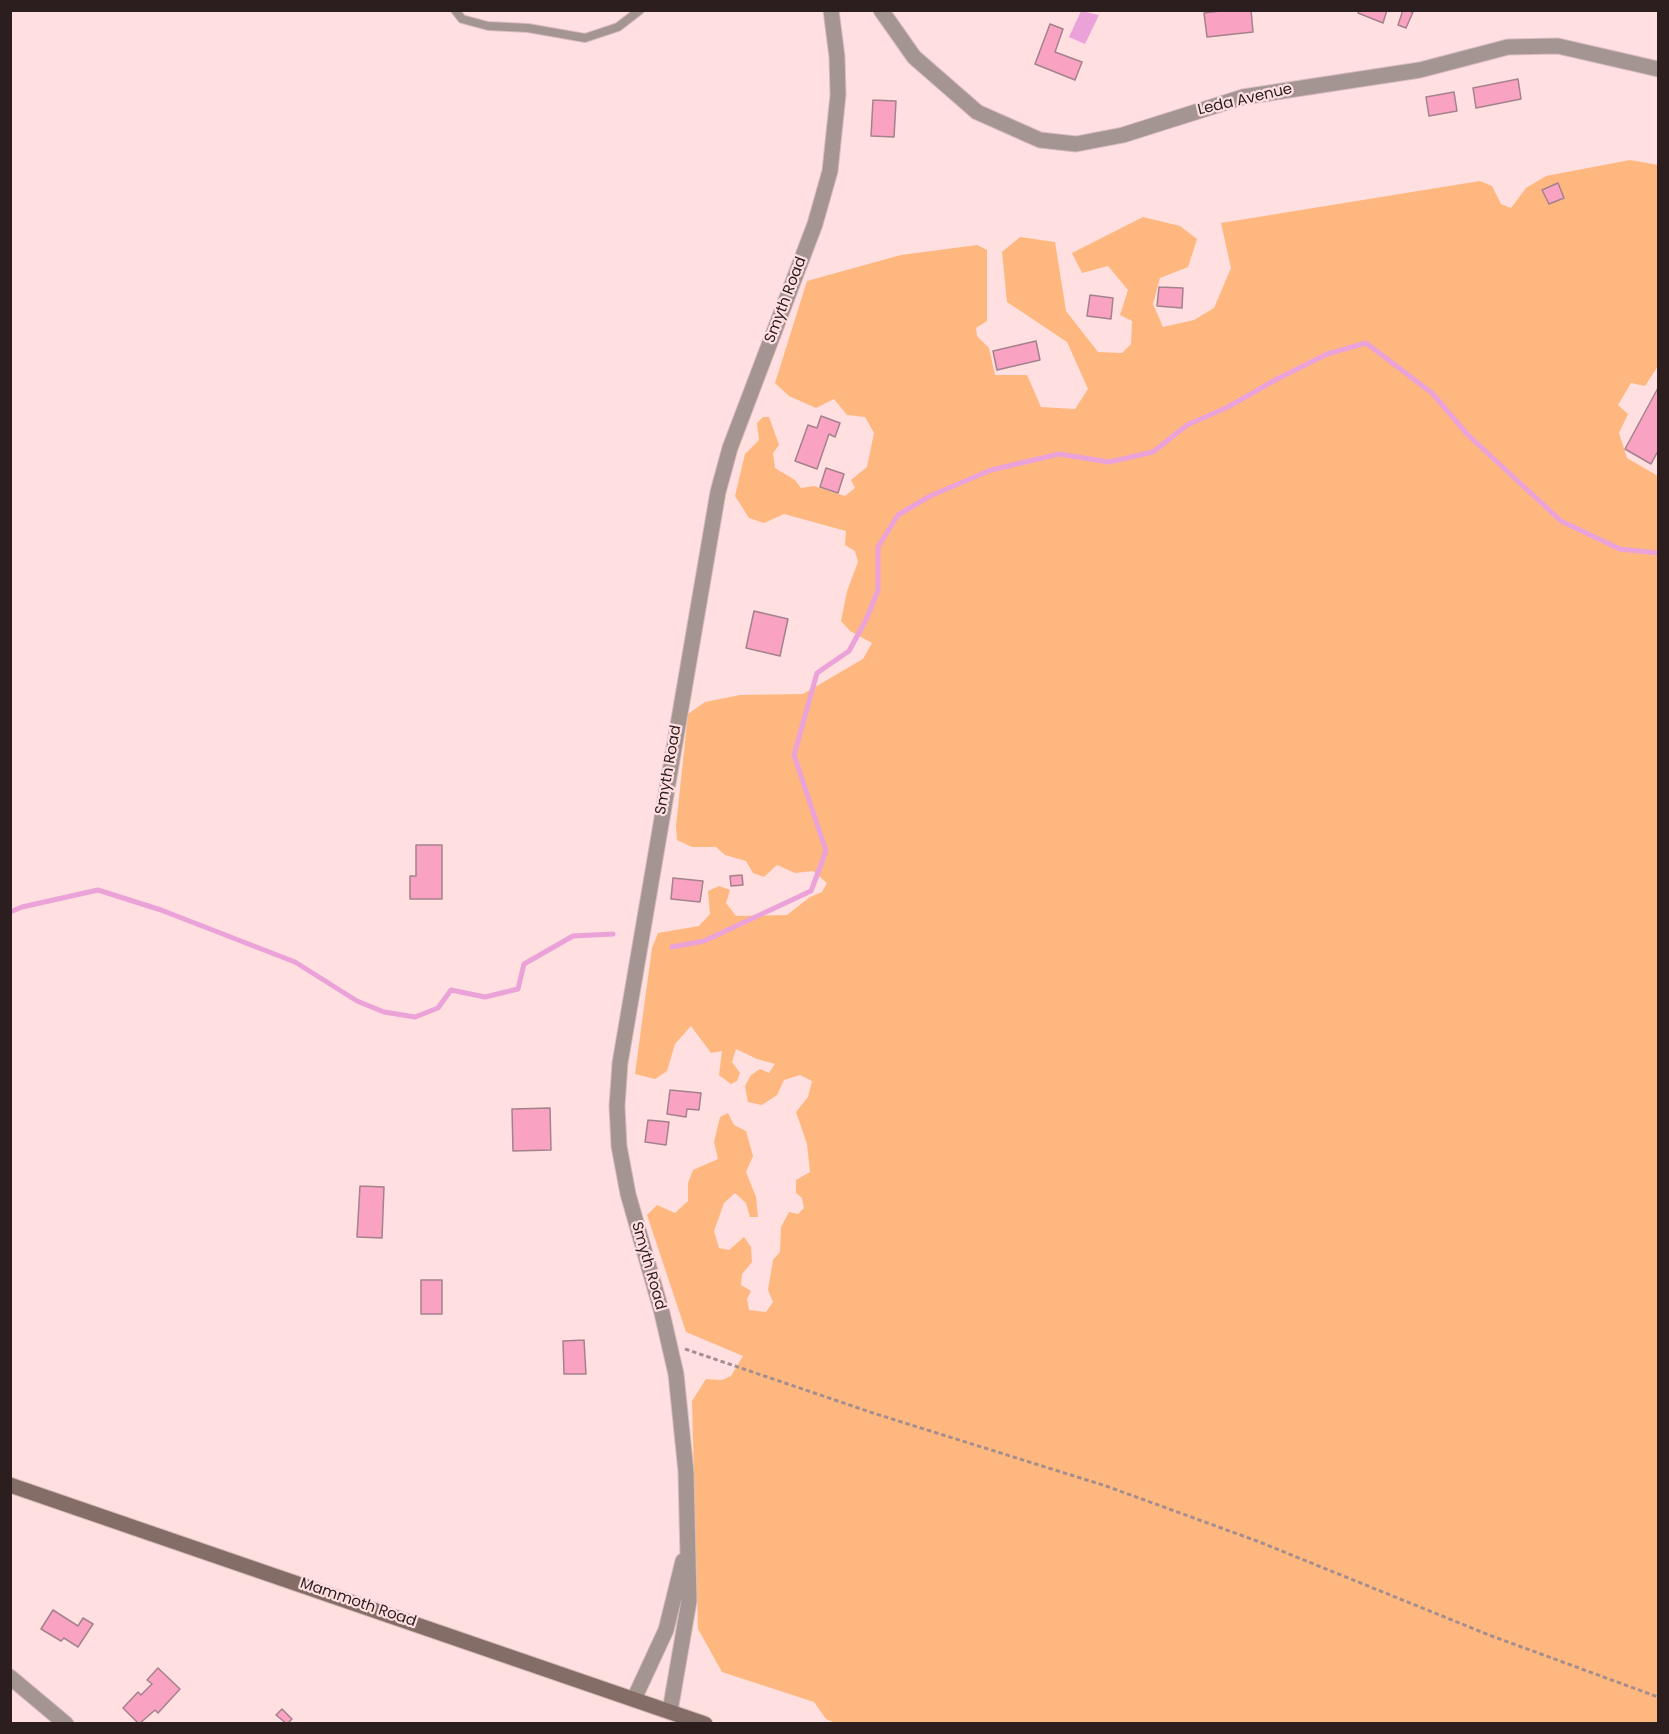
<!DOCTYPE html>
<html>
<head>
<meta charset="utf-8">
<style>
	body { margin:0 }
	#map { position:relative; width:1669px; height:1734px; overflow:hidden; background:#ffdfdf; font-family:Poppins,sans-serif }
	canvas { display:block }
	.frame { position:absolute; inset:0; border:12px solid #2c1e1e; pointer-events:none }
</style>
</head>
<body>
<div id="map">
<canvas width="1669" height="1734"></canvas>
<div class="frame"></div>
</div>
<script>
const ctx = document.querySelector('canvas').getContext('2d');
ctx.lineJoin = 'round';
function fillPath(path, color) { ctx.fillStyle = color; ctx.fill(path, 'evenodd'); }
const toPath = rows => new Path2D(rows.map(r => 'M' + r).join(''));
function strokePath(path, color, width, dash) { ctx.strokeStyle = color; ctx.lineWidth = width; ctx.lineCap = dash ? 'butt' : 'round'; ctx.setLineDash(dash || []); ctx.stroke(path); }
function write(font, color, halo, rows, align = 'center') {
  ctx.font = font + ' Poppins,sans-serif'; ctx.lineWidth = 4.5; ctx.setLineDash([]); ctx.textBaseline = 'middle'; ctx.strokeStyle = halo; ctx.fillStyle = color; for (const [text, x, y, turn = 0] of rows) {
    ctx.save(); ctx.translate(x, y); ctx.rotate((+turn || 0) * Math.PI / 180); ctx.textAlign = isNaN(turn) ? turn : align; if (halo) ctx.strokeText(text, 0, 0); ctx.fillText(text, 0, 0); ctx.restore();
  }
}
fillPath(toPath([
	[1630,160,1658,165,1658,366,1645,386,1631,383,1618,405,1628,414,1619,433,1627,458,1658,476,1658,1723,838,1724,826,1719,814,1702,722,1672,698,1629,692,1401,706,1379,722,1380,731,1376,743,1356,686,1332,647,1215,657,1205,675,1213,688,1201,688,1183,693,1170,718,1159,714,1142,720,1117,728,1113,734,1125,746,1131,753,1156,746,1172,756,1197,758,1217,750,1217,746,1203,735,1193,724,1203,714,1231,719,1248,729,1250,744,1237,751,1247,752,1262,742,1274,741,1285,751,1291,747,1299,749,1310,766,1312,773,1302,768,1290,773,1260,780,1252,781,1227,789,1212,798,1214,804,1208,802,1198,796,1193,796,1180,810,1172,807,1144,796,1112,808,1097,812,1081,800,1075,784,1080,777,1095,762,1105,748,1102,745,1086,751,1075,760,1069,769,1073,775,1064,757,1059,736,1049,732,1062,740,1073,737,1081,731,1084,719,1075,722,1051,711,1053,691,1026,675,1044,667,1071,655,1079,635,1074,652,948,658,933,699,926,710,914,708,891,719,886,730,890,726,903,736,916,787,915,810,897,822,892,827,883,813,871,795,873,777,865,764,877,753,873,746,861,725,855,716,847,692,847,677,840,676,826,688,714,705,702,740,695,803,694,863,659,872,643,850,631,841,621,847,591,858,562,855,551,845,545,846,531,784,514,764,523,749,518,735,496,745,454,759,440,757,423,763,417,769,417,779,445,773,453,775,468,795,480,801,488,814,486,845,496,855,488,851,480,867,467,874,433,865,417,847,415,834,399,816,408,789,396,775,383,807,281,901,255,977,245,987,250,987,321,976,328,977,336,989,348,995,375,1027,375,1041,407,1075,409,1088,389,1067,342,1007,302,1002,252,1020,237,1055,242,1066,311,1098,352,1122,353,1131,344,1132,321,1120,315,1128,290,1108,266,1082,273,1072,253,1143,217,1180,226,1197,239,1188,267,1160,278,1153,304,1163,327,1194,320,1214,308,1231,268,1221,223,1480,181,1492,186,1501,204,1511,208,1526,188,1546,176]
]), '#feb87f');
fillPath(toPath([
	[1081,11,1099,15,1085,44,1069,37]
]), '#eaa2d9');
strokePath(toPath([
	[10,912,22,907,98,890,161,910,295,962,357,1001,384,1012,415,1017,438,1008,451,990,485,997,518,989,524,964,573,936,613,934],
	[672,947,704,941,811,891,826,851,794,755,817,673,849,651,866,620,878,590,878,547,898,515,930,496,991,470,1059,454,1109,462,1153,452,1187,425,1228,407,1277,379,1327,354,1366,343,1432,393,1468,435,1561,521,1620,549,1658,553]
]), '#eaa2d9', 5);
const building = toPath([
	[1228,10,1251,10,1253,32,1207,37,1204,13,1228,10],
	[1359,10,1387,10,1383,23,1358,13,1359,10],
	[1403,10,1413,12,1406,28,1398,25,1403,10],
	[1050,24,1063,29,1055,52,1082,62,1075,80,1035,64,1050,24],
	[1518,79,1521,99,1476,108,1473,88,1518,79],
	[1454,92,1457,111,1429,116,1426,97,1454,92],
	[873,100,896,101,894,137,871,136,873,100],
	[1558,183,1564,198,1549,204,1542,190,1558,183],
	[1159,287,1183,288,1182,308,1157,306,1159,287],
	[1090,295,1113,298,1111,319,1087,316,1090,295],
	[1036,341,1040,360,997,370,993,351,1036,341],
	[1658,388,1658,451,1651,464,1625,449,1658,388],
	[821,416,840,423,835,437,829,434,817,469,795,461,808,425,817,428,821,416],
	[826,468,844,474,838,493,820,487,826,468],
	[754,611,788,619,780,656,746,648,754,611],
	[416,845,442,845,442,899,410,899,410,876,416,876,416,845],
	[742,875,743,885,731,886,730,876,742,875],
	[673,878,703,881,700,902,671,899,673,878],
	[670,1090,701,1093,699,1110,687,1109,686,1117,667,1114,670,1090],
	[550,1108,551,1150,513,1151,512,1109,550,1108],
	[648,1120,669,1122,666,1145,645,1142,648,1120],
	[360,1186,384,1187,382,1238,357,1237,360,1186],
	[421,1280,442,1280,442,1314,421,1314,421,1280],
	[584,1340,586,1374,564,1374,563,1341,584,1340],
	[53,1610,78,1626,83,1618,93,1624,78,1647,64,1638,61,1641,41,1629,53,1610],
	[158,1668,180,1689,158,1713,155,1710,139,1724,123,1708,138,1692,141,1695,152,1684,147,1680,158,1668],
	[282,1709,292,1719,287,1724,276,1715,282,1709]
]);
fillPath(building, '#f9a2c1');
strokePath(building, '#a4828d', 1.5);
const service = toPath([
	[455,10,462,19,488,26,528,28,585,38,618,27,640,10]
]);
const minor = toPath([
	[881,10,914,57,977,112,1040,140,1076,144,1123,135,1243,97,1420,70,1508,47,1558,46,1658,69],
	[10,1677,66,1724],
	[634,1699,666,1630,683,1561],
	[670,1711,689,1601,686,1472,676,1374,662,1313,628,1194,619,1146,617,1106,620,1063,718,492,730,448,815,224,830,171,838,95,837,57,831,10]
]);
const secondary = toPath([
	[10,1485,705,1724]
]);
strokePath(service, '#d9bcbc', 10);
strokePath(minor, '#d9bcbc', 17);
strokePath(secondary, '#d9bcbc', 17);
strokePath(toPath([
	[685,1349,873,1413,1106,1486,1257,1541,1489,1635,1658,1697]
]), '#a78e8e', 3, [4.5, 3]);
strokePath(service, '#a49590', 8);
strokePath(minor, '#a49590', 15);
strokePath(secondary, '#836d66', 15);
write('15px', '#2c1e1e', '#ffdfdf', [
	["Leda Avenue",1245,100,-13],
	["Smyth Road",786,300,-69],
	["Smyth Road",669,770,-80],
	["Smyth Road",648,1266,74],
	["Mammoth Road",358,1603,19]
]);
</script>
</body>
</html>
